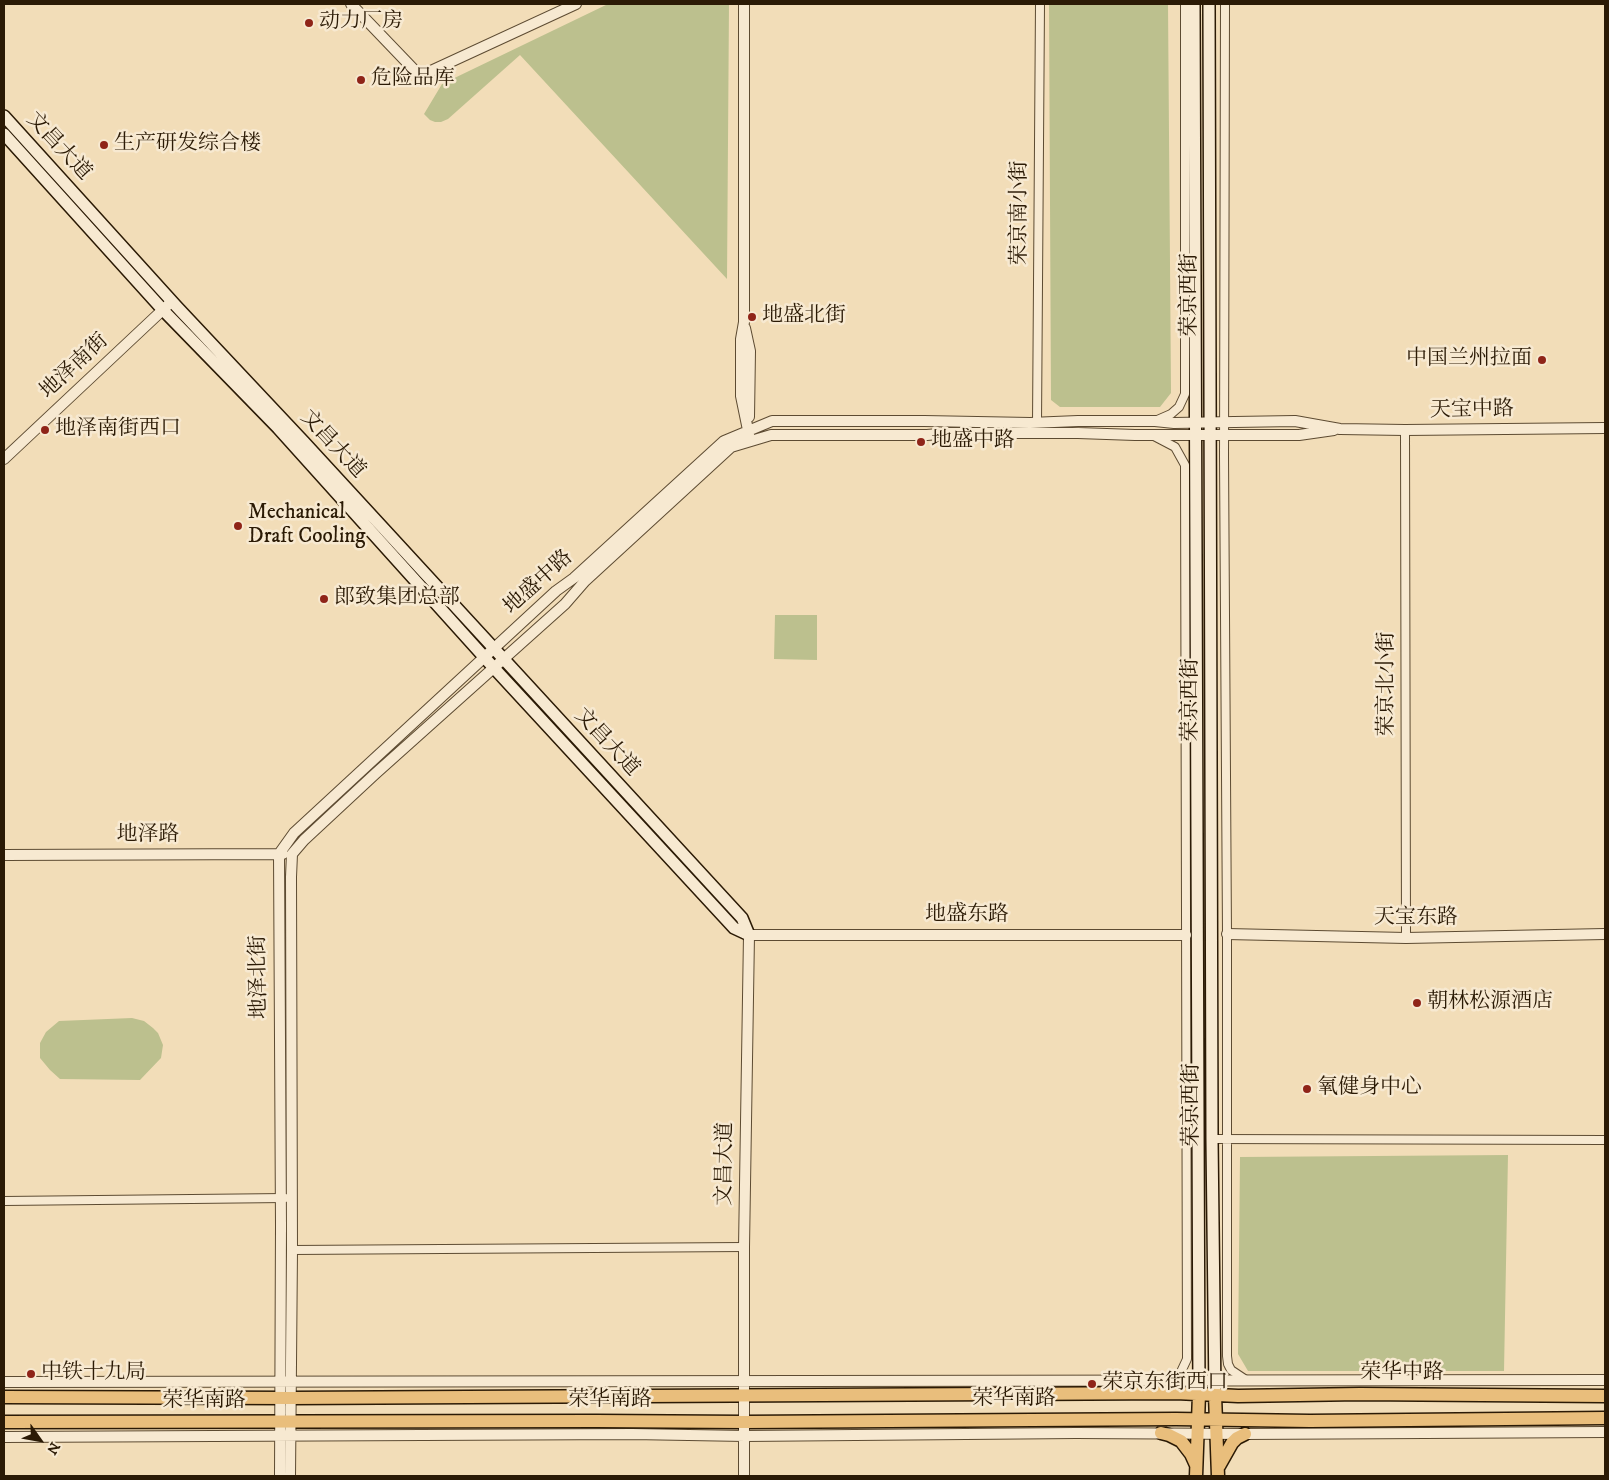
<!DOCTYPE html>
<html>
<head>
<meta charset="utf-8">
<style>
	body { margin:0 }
	#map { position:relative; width:1609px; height:1480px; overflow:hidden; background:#f2ddb8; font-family:"IM FELL DW Pica",serif }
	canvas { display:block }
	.frame { position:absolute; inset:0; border:5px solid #2b1a05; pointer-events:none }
	.north { position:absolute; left:15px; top:1415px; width:50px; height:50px; -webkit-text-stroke:4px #f7e9d1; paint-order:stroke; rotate:122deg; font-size:14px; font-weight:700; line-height:20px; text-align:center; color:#2b1a05 }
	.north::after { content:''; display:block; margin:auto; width:18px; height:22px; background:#2b1a05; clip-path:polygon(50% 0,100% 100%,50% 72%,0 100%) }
</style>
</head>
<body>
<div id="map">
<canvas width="1609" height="1480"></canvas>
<div class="frame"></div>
<div class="north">N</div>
</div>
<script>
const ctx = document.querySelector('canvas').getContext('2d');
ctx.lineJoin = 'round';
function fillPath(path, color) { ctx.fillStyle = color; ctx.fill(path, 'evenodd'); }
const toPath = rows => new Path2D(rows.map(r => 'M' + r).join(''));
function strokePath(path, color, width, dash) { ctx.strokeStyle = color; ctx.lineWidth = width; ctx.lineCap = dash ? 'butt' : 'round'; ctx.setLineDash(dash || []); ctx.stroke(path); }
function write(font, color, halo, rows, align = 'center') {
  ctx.font = font + ' "IM FELL DW Pica","Noto Serif SC",serif'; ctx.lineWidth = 5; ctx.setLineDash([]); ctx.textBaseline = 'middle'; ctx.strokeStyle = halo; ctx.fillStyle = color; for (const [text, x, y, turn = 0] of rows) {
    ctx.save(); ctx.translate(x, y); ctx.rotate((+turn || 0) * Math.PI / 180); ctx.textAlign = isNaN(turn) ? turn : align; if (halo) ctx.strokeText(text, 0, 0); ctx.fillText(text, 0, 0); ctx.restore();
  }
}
fillPath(toPath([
	[608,4,729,4,727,279,520,55,448,119,441,122,435,122,430,120,424,114,442,84],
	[1049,4,1168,4,1171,393,1160,407,1060,407,1051,400],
	[775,615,817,615,817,660,774,659],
	[132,1018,144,1021,153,1028,158,1033,163,1045,161,1058,140,1080,60,1079,50,1070,40,1058,40,1043,46,1032,59,1021],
	[1508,1155,1504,1371,1248,1371,1238,1354,1240,1157]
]), '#bcc08e');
const minor = toPath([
	[1225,4,1224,456,1227,934,1227,1356,1228,1364,1231,1370,1246,1380],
	[1155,421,1171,414,1179,407,1185,394,1185,4],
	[1037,423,1040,4],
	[1405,430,1406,938],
	[1154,436,1175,447,1185,465,1187,1359,1180,1374,1168,1380],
	[1212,1139,1605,1140],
	[4,1201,285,1198],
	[292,1250,744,1247]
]);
const tertiary = toPath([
	[351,4,420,76,576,4],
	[744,4,744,322,741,339,741,396,749,435],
	[745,328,750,351,749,417],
	[4,459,169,304],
	[4,855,283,854],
	[1227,934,1406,938,1605,934],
	[4,1382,1605,1380],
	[4,1437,632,1434,745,1436,1076,1433,1245,1434,1605,1432],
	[280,1476,281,1226,279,854,294,833,556,591,574,578,724,441,772,421,924,421,1030,423,1078,421,1155,421,1174,423,1295,421,1340,429,1405,430,1605,428],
	[290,1476,292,1250,291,877,292,854,304,840,375,774,565,604,585,581,731,447,771,435,927,435,949,433,1078,433,1135,435,1299,435,1334,430],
	[744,1476,744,1247,749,935,1186,935]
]);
const secondary = toPath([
	[1194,4,1199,1394],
	[1209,4,1212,1139,1215,1395],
	[4,116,177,307,304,442,742,918,749,935],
	[4,134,163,310,278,428,494,668,734,928,749,935]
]);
const primary = toPath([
	[1215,1395,1218,1476],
	[4,1397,291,1398,1176,1393,1238,1396,1360,1394,1605,1396],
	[4,1422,596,1421,745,1422,1176,1419,1310,1421,1605,1418],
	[1161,1433,1169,1435,1181,1441,1191,1454,1196,1465],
	[1219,1466,1232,1443,1237,1438,1245,1434],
	[1196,1476,1199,1394]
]);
strokePath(minor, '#5d4b32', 10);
strokePath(tertiary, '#5d4b32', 12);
strokePath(secondary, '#2b1a05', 14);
strokePath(primary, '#2b1a05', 15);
strokePath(minor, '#f7e9d1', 8);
strokePath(tertiary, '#f7e9d1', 10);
strokePath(secondary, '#f7e9d1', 11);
strokePath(primary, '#e9be7c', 12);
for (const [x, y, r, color] of [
	[309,23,5,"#8f2418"],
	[361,80,5,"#8f2418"],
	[104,145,5,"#8f2418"],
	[752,317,5,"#8f2418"],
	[1542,360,5,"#8f2418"],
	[45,430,5,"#8f2418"],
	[921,442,5,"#8f2418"],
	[238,526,5,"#8f2418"],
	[324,599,5,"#8f2418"],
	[1417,1003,5,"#8f2418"],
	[1307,1089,5,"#8f2418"],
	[31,1374,5,"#8f2418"],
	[1092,1384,5,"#8f2418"]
]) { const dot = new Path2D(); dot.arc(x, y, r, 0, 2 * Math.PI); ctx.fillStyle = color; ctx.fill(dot); strokePath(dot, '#f7e9d1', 2); }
write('21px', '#2b1a05', '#f7e9d1', [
	["动力厂房",319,23],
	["危险品库",371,80],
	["生产研发综合楼",114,145],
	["地盛北街",762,317],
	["中国兰州拉面",1532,360,"right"],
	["地泽南街西口",55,430],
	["地盛中路",931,442],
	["Mechanical",248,514],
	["Draft Cooling",248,538],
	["郎致集团总部",334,599],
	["朝林松源酒店",1427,1003],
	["氧健身中心",1317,1089],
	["中铁十九局",41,1374],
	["荣京东街西口",1102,1384]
], 'left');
write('21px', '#2b1a05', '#f7e9d1', [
	["文昌大道",58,147,47],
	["荣京南小街",1021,213,-90],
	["荣京西街",1191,295,-90],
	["地泽南街",75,367,-43],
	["天宝中路",1472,411,-1],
	["文昌大道",332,445,47],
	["地盛中路",539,583,-42],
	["荣京北小街",1388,684,-90],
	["荣京西街",1192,700,-90],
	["文昌大道",606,743,47],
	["地泽路",148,836],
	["地盛东路",967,916],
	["天宝东路",1416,919],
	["地泽北街",260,977,-91],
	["荣京西街",1193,1105,-90],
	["文昌大道",726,1164,-89],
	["荣华中路",1402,1374],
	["荣华南路",1014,1400],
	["荣华南路",610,1401],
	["荣华南路",204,1402]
]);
</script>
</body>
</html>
